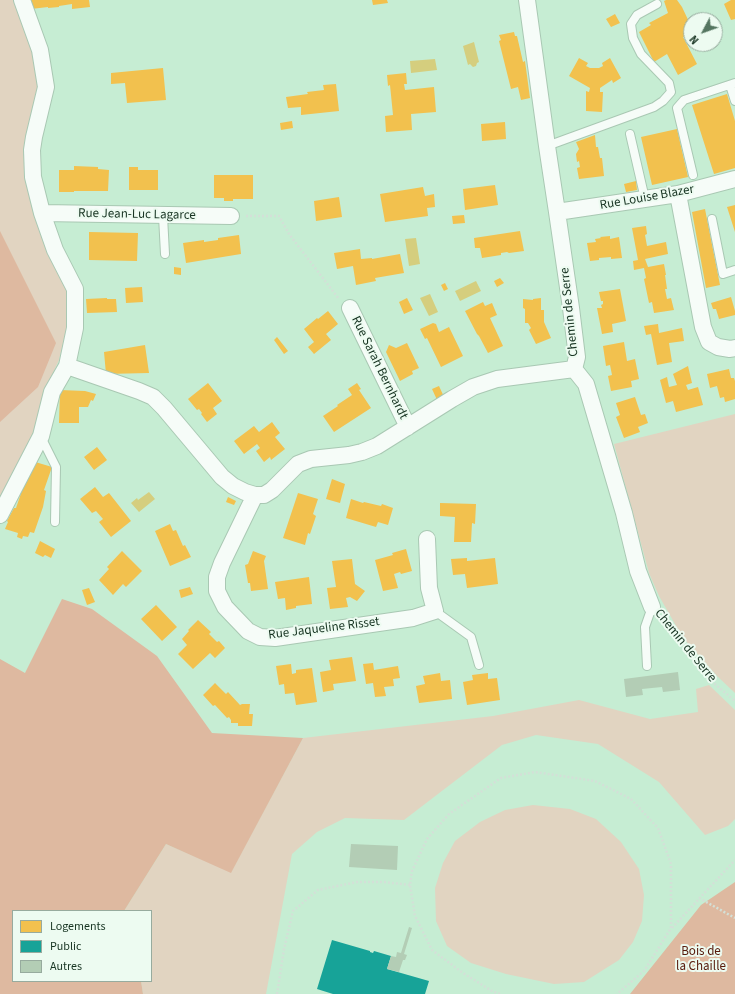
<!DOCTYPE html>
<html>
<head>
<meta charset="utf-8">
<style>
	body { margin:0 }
	#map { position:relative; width:735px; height:994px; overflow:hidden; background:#c6edd3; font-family:"Source Sans 3",sans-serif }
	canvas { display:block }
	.legend { position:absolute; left:12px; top:910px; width:140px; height:72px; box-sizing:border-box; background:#edfbf1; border:1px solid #97ab9e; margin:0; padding:5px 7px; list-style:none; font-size:12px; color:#173422 }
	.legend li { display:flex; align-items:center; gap:8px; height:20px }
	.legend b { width:20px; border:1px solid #97ab9e }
	.north { position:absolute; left:683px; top:12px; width:40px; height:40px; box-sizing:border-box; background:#edfbf1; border:1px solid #97ab9e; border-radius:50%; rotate:229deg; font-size:11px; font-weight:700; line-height:16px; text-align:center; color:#173422 }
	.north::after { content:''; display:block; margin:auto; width:14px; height:18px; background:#547560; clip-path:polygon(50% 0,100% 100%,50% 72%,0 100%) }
</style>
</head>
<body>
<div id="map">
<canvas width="735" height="994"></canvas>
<ul class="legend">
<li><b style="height:11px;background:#f2c14e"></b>Logements</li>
<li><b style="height:11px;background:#17a398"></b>Public</li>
<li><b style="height:11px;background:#b3cdb5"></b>Autres</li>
</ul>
<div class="north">N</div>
</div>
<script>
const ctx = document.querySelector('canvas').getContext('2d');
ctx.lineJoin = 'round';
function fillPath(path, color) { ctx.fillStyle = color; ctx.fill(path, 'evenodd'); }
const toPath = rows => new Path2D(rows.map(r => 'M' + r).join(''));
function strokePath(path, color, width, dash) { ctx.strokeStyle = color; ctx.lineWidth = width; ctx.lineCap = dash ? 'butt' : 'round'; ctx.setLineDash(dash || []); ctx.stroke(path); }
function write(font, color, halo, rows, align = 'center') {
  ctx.font = font + ' "Source Sans 3",sans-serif'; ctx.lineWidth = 4; ctx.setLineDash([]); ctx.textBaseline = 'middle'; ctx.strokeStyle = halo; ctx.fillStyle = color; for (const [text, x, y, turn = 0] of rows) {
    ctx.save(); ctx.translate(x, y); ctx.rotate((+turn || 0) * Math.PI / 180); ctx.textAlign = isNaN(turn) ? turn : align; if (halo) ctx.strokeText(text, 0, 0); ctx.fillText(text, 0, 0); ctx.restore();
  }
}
fillPath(toPath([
	[0,0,16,0,35,54,38,84,27,135,30,192,49,257,67,286,69,318,59,360,48,384,35,429,0,501],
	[735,414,735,693,717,676,683,638,659,596,649,573,614,444],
	[709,685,735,710,735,819,728,826,705,835,659,782,598,744,536,735,502,745,404,820,345,818,317,832,292,854,266,994,143,994,141,981,151,981,151,911,124,911,166,844,231,872,303,738,493,716,579,700,650,719,698,712,696,689],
	[533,805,570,809,596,819,621,842,639,869,644,895,642,921,633,942,619,960,584,982,554,984,506,974,471,963,447,946,436,921,435,888,443,863,455,841,480,822,505,810]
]), '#e1d4c1');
fillPath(toPath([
	[0,231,56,343,38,387,0,422],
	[62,599,92,609,157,656,212,733,303,738,231,873,166,844,124,911,13,911,13,981,141,981,143,994,0,994,0,659,25,673],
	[735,882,735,994,630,994,701,905]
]), '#deb9a0');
fillPath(toPath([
	[474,42,479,62,477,63,476,66,473,67,470,64,468,65,463,46],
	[435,59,437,70,411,73,410,61],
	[416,238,420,264,409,266,405,239],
	[476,281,481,291,460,301,455,291],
	[430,294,438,312,429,316,420,298],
	[149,492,155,499,139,512,131,503,137,498,138,500]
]), '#d5ce7e');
fillPath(toPath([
	[29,0,89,0,90,7,72,9,72,4,59,6,59,7,48,8,48,7,31,9],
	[372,0,387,0,388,3,373,5],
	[666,0,677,0,682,7,691,26,691,34,683,37,697,64,678,75,667,54,654,62,639,32,651,25,649,23,668,13,664,1],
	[731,0,735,0,735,19,731,20,724,4],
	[615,14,620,23,611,27,606,19],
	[514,32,515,36,517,36,523,62,525,61,530,98,521,100,518,87,511,89,499,41,501,40,499,35],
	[579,58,588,63,586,66,590,68,599,68,603,66,602,63,610,58,621,78,613,83,612,80,600,88,600,92,603,92,602,112,586,111,586,91,589,92,590,88,569,76],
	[163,68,166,100,127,103,125,83,111,84,111,73],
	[406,73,407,84,404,84,405,90,434,87,436,112,411,114,412,130,386,132,385,116,393,115,390,85,388,86,387,75],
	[336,84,339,111,301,115,301,107,288,108,286,97,308,94,307,92,324,90,323,85],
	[727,94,735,121,735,168,714,174,692,105],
	[292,121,293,128,281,130,280,123],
	[505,122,506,139,482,141,481,124],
	[677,129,688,177,652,185,641,137],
	[595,135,596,147,598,147,600,158,602,158,604,176,579,179,577,168,580,167,579,161,577,162,576,154,579,149,576,142],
	[74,166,98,167,98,169,109,170,108,191,74,191,74,192,59,192,59,170,74,170],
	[129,167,138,167,138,170,158,170,158,190,129,190],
	[214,175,253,175,253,199,233,199,233,201,224,201,224,198,214,198],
	[636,181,637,190,626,192,624,184],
	[495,185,498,205,465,210,463,189],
	[423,187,425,196,434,194,435,207,427,208,428,216,385,222,380,194],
	[339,197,342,217,316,221,314,201],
	[735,205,735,232,727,207],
	[705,209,720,285,706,288,692,212],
	[464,215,465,223,453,224,452,216],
	[646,226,647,234,645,235,647,246,666,242,668,254,645,259,648,267,664,264,666,275,665,275,667,289,665,289,667,299,671,298,674,310,654,313,652,302,649,303,644,279,646,278,644,268,634,270,633,261,638,260,632,228],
	[520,231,524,251,509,253,507,252,501,253,501,255,482,258,480,248,475,248,474,238],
	[89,232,138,233,137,261,89,260],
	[239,235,241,254,186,263,183,243,204,240,204,242,218,240,218,238],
	[610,236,610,239,619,237,622,258,611,259,611,257,599,258,599,260,590,261,587,243,596,242,595,239,601,238,600,237],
	[360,249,361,259,372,258,372,259,400,254,404,273,375,278,376,281,356,285,353,266,337,269,334,253],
	[174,267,181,268,181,275,174,274],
	[500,278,504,283,497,287,494,281],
	[445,283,448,289,444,291,441,285],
	[142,287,143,302,126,303,125,288],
	[620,289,626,321,612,324,613,332,602,334,597,308,602,308,601,305,603,304,603,301,601,301,599,292],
	[731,297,735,311,735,315,719,319,716,309,713,309,711,303],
	[107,298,107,299,116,299,117,312,87,313,86,299],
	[407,298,413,310,404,314,399,302],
	[541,298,541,310,544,310,544,322,551,338,536,344,529,330,531,328,528,323,525,323,525,309,523,308,523,299,533,300,533,299],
	[483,302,485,306,492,303,497,315,490,318,503,346,488,353,479,336,477,334,465,311],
	[328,311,338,324,326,334,331,340,314,354,308,347,314,342,304,329,317,318,318,319],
	[433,323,436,324,439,332,449,327,463,356,441,367,427,338,425,339,420,329],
	[658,324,659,333,682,328,684,341,669,343,672,362,657,365,651,334,646,335,644,326],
	[277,337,288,351,284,354,274,340],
	[624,342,627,361,635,359,639,379,631,381,632,387,611,391,608,376,612,375,610,365,606,366,603,346],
	[407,343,419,368,412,371,413,374,400,381,386,352,389,345,396,348],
	[145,345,149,373,106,374,104,352],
	[688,366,692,383,686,385,688,390,698,387,703,405,676,412,673,401,666,403,660,380,667,377,669,387,677,385,673,374],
	[729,369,731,378,734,378,735,381,735,399,725,402,724,397,720,398,717,386,710,388,707,374],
	[208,383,222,401,213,408,217,414,207,422,201,414,202,413,199,409,197,410,188,399],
	[357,383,361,389,359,390,371,408,334,432,323,416,338,406,337,405,352,395,348,389],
	[439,386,445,399,438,402,432,389],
	[60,390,85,391,96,394,93,401,91,400,88,407,79,407,79,423,59,423],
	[635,397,641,415,645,414,648,423,638,427,640,432,624,438,616,417,620,415,616,403],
	[272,422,280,433,275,437,285,449,271,460,270,457,264,462,256,451,260,448,257,444,244,454,234,441,254,426,259,432],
	[97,447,107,460,94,470,84,457],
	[32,461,52,467,44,490,46,491,43,507,34,533,30,532,28,537,23,536,22,539,17,537,18,533,5,529,8,522,7,521,14,508,16,508],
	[332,479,345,484,340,503,326,499],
	[95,487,103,497,109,493,131,521,111,537,99,522,103,519,96,511,92,513,80,499],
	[298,493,318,499,313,514,316,516,310,534,308,533,305,545,283,538],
	[228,497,236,501,234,505,226,502],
	[351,499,363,503,364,502,381,506,382,504,393,508,388,525,378,522,376,527,346,518],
	[440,503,476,504,475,524,472,523,471,542,454,542,455,517,440,516],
	[170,524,173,531,176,530,183,546,185,545,191,557,170,566,155,531],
	[40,541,55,549,51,558,45,555,43,557,35,553],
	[406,549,412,571,401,574,400,572,394,574,398,588,383,591,375,560,393,555,392,553],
	[122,551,142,571,126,587,123,584,113,595,99,580,109,569,107,567],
	[253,551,266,556,264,561,268,589,251,591,250,583,248,583,245,565,248,564],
	[467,558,467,561,495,558,498,584,467,588,465,574,453,575,451,559],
	[352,559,355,584,365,591,357,601,350,597,346,598,348,607,330,609,327,588,336,587,332,561],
	[309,577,312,604,296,606,296,608,286,610,285,598,278,599,275,582],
	[190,587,193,594,181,598,179,590],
	[89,588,95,602,87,605,82,590],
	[156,605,177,627,162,641,141,619],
	[198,620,211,632,209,634,217,642,219,641,225,648,215,658,210,653,193,669,178,654,187,645,182,639,189,631,188,630],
	[352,657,356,681,333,684,334,690,323,692,320,672,331,670,329,660],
	[373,663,374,670,398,666,400,678,393,679,394,686,384,687,386,696,375,697,373,683,366,684,363,664],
	[291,664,292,674,296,673,296,670,312,668,317,702,296,705,294,693,285,694,284,684,279,685,276,666],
	[440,673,441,681,450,680,452,699,419,703,416,686,425,684,423,676],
	[488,673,488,679,497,678,500,700,467,705,463,682,473,680,472,675],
	[215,683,226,694,228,692,240,705,242,704,250,704,249,714,253,714,252,726,238,726,238,723,231,723,231,720,229,717,227,718,215,705,213,706,203,695]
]), '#f2c14e');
fillPath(toPath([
	[332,940,370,951,370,952,373,953,374,951,391,956,387,969,429,981,425,994,333,994,317,989]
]), '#17a398');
fillPath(toPath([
	[678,672,680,690,663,692,662,687,642,689,643,695,626,697,624,679],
	[351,844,398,846,397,870,349,867],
	[409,927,412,928,404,954,407,955,405,960,403,960,399,972,387,969,391,956,396,957,397,952,401,953]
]), '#b3cdb5');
const service = toPath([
	[730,85,735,101],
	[630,134,645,199],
	[547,146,654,107,663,101,671,92,669,83,641,54,633,38,631,24,637,15,657,4],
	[693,175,677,108,684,100,735,83],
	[163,216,165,254],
	[712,219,723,274,735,270],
	[41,437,56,467,55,522],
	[435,611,471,637,479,665],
	[647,666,645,627,652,607]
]);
const minor = toPath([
	[527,0,547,146,557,212,571,308,577,357,574,369],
	[678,194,703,327,709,342,718,347,730,349,735,348],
	[557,212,678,194,735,179],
	[42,213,231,216],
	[350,308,408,427],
	[67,366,139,391,153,397,164,408,222,477,233,486,245,492,255,495,264,495,272,490,298,464,311,459,349,455,362,452,377,446,452,399,473,387,497,379,574,369],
	[574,369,586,384,624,513,638,571,652,607],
	[255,495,222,563,217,577,217,591,225,607,248,631,260,637,275,638,413,618,435,611,429,588,427,539],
	[0,515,41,436,52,392,67,366,75,328,75,289,55,250,42,213,33,177,32,150,34,137,46,87,40,50,22,0]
]);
strokePath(service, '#a9c8b3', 10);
strokePath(minor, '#a9c8b3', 18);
strokePath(toPath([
	[246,216,279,216,289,234,339,299],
	[662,618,709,679,735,701],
	[699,898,735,918],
	[672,928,735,860],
	[277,994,284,949,293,911,318,890,357,882,384,882,410,885],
	[500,994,492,991,463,973,432,950,415,916,410,885,412,871,427,839,449,814,501,778,535,772,595,781,631,799,658,828,671,864,671,928,644,971,617,994]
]), '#d3e0d7', 2.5, [2, 2]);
strokePath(service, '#f6fcf8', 8);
strokePath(minor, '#f6fcf8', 16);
write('13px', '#173422', '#edfbf1', [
	["Rue Louise Blazer",647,198,-10],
	["Rue Jean-Luc Lagarce",137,215,1],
	["Chemin de Serre",570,312,-96],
	["Rue Sarah Bernhardt",379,368,64],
	["Rue Jaqueline Risset",324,629,-7],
	["Chemin de Serre",685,646,51]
]);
write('13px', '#571a0b', '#edfbf1', [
	["Bois de",701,952],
	["la Chaille",701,967]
]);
</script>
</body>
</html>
